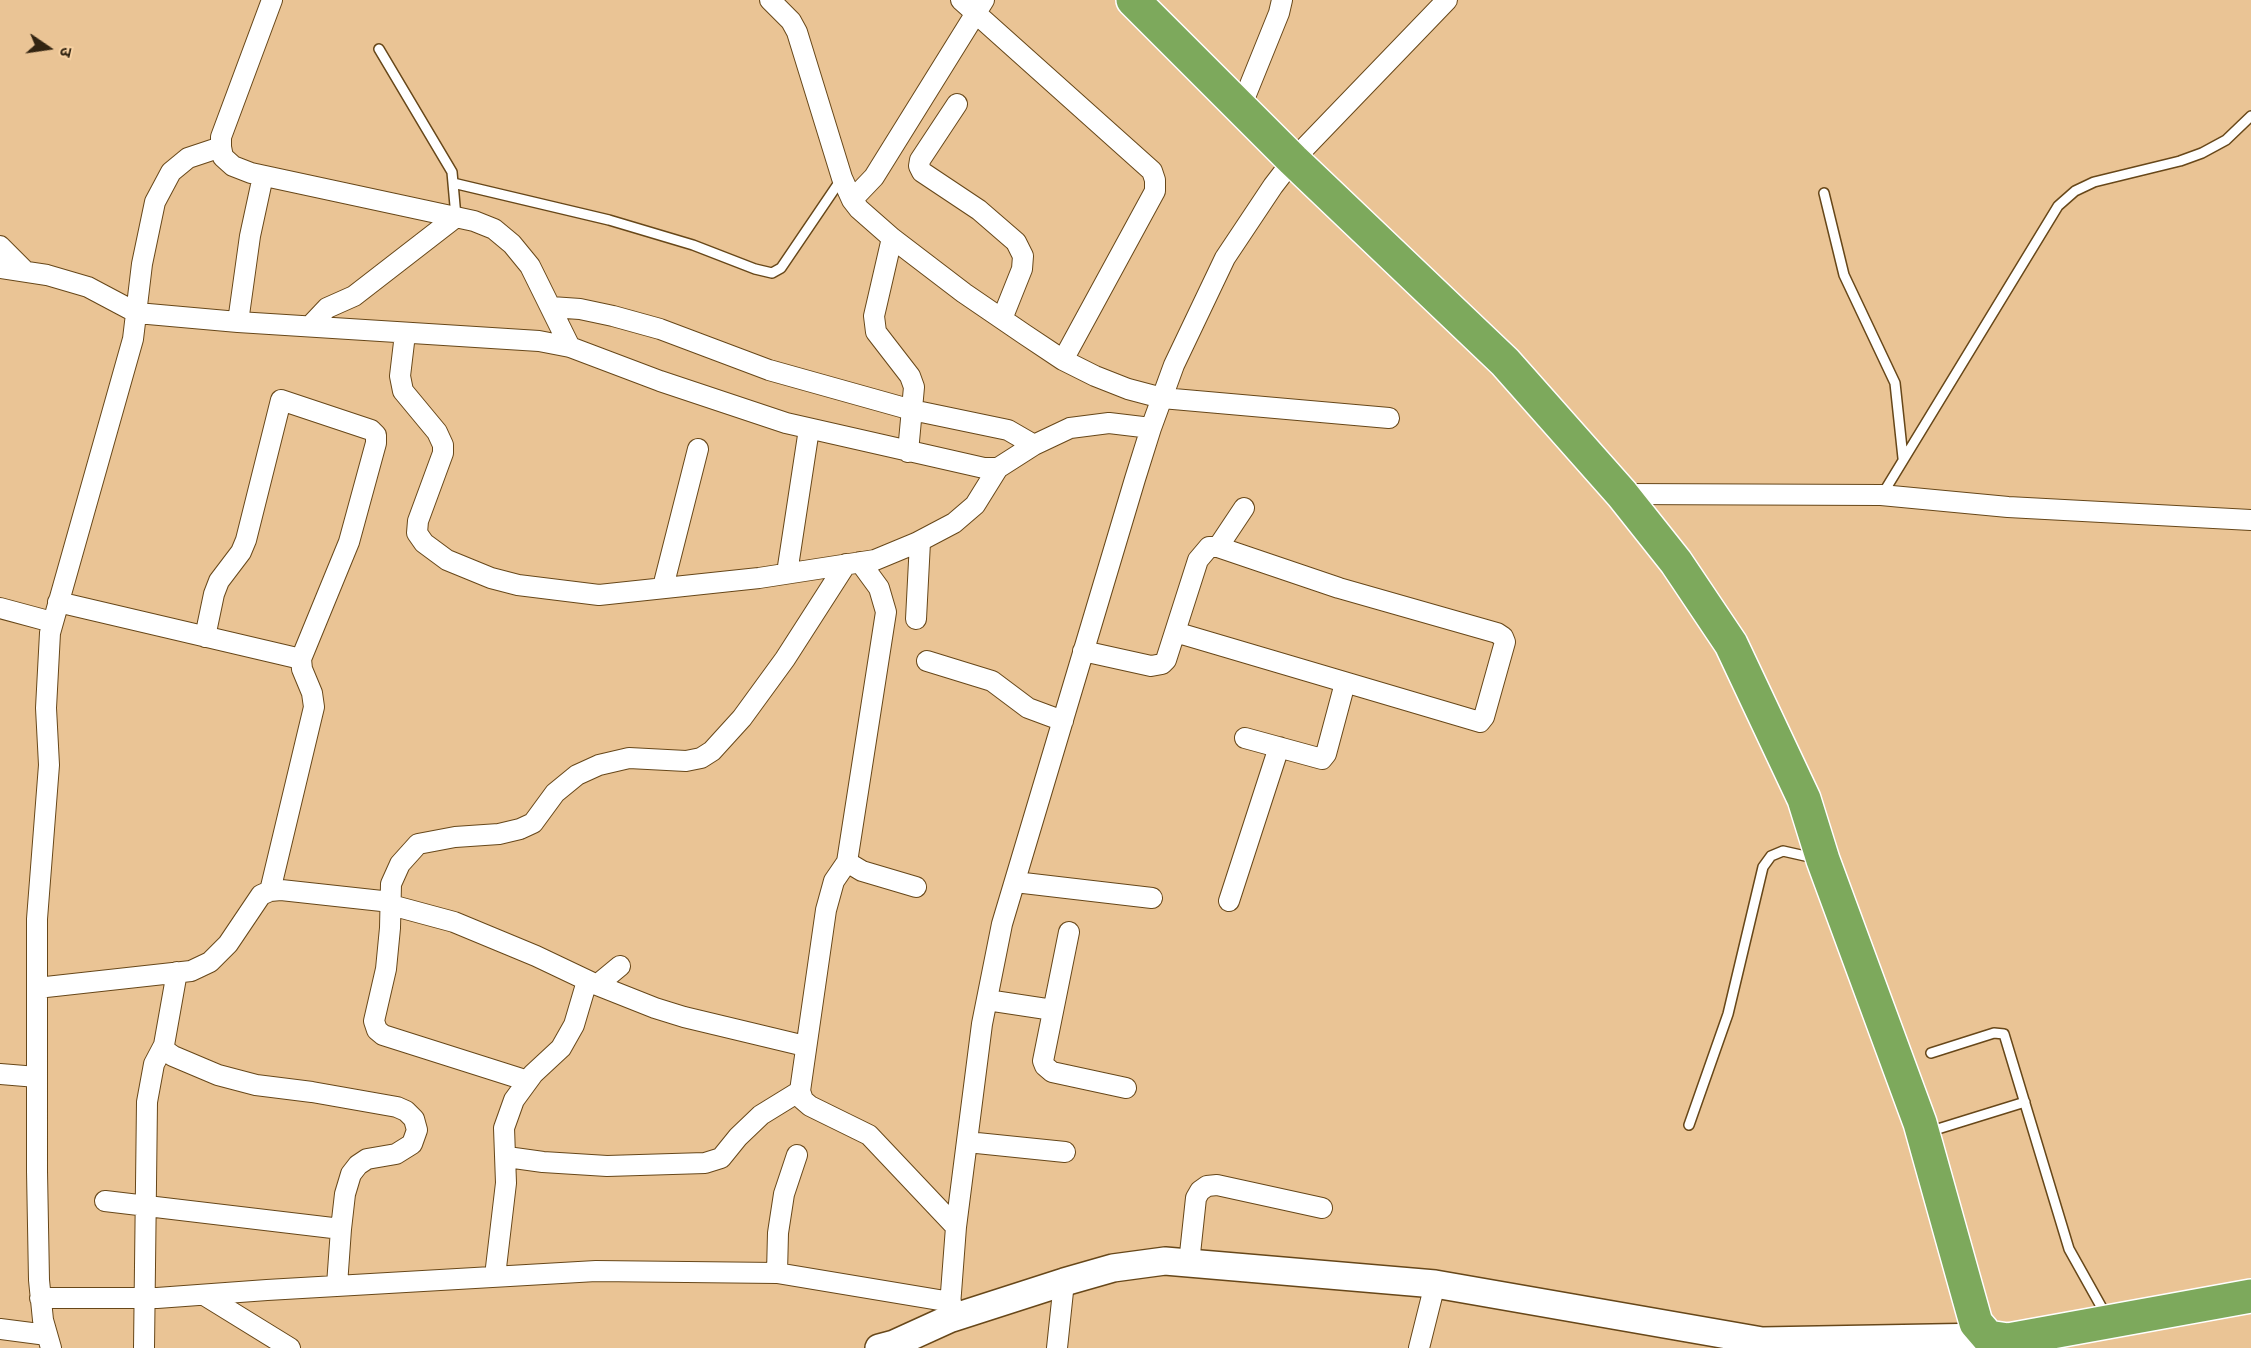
<!DOCTYPE html>
<html>
<head>
<meta charset="utf-8">
<style>
	body { margin:0 }
	#map { position:relative; width:2251px; height:1348px; overflow:hidden; background:#eac495; font-family:Arial,"Noto Sans Devanagari",sans-serif }
	canvas { display:block }
	.north { position:absolute; left:18px; top:18px; width:60px; height:60px; -webkit-text-stroke:4px #f7d1a2; paint-order:stroke; rotate:103deg; font-size:16px; font-weight:700; line-height:24px; text-align:center; color:#322411 }
	.north::after { content:''; display:block; margin:auto; width:21px; height:27px; background:#322411; clip-path:polygon(50% 0,100% 100%,50% 72%,0 100%) }
</style>
</head>
<body>
<div id="map">
<canvas width="2251" height="1348"></canvas>
<div class="north">उ</div>
</div>
<script>
const ctx = document.querySelector('canvas').getContext('2d');
ctx.lineJoin = 'round';
const toPath = rows => new Path2D(rows.map(r => 'M' + r).join(''));
function strokePath(path, color, width, dash) { ctx.strokeStyle = color; ctx.lineWidth = width; ctx.lineCap = dash ? 'butt' : 'round'; ctx.setLineDash(dash || []); ctx.stroke(path); }
const lane = toPath([
	[379,49,452,172,456,217],
	[453,183,609,220,693,245,755,269,772,273,781,268,842,178],
	[1824,193,1844,275,1895,383,1903,458],
	[1882,495,2058,206,2075,191,2094,182,2180,161,2202,153,2226,140,2251,116],
	[1931,1053,1994,1033,2004,1034,2069,1249,2107,1317],
	[1689,1125,1728,1014,1763,867,1771,856,1783,851,1814,858],
	[1928,1132,2025,1102]
]);
const street = toPath([
	[272,0,221,137,221,147,223,157,233,166,251,173,474,221,494,229,512,244,530,266,570,347],
	[770,0,791,21,797,32,842,178,852,200,859,209,892,238,964,293,1024,334,1063,360,1095,376,1128,389,1162,398,1389,418],
	[961,0,1152,171,1155,180,1155,191,1063,360],
	[957,104,920,160,919,166,922,172,979,210,1016,242,1023,256,1022,269,1002,319],
	[1241,107,1279,13,1282,0],
	[852,200,874,177,984,0],
	[892,238,874,316,876,332,910,376,914,387,908,452],
	[0,246,24,270],
	[0,268,47,275,88,287,137,313,238,322,539,341,570,347,660,381,786,423,984,468,998,468,1034,445,1070,428,1109,423,1151,428],
	[551,307,580,309,613,316,660,329,769,370,912,410,1008,430,1034,445],
	[238,322,250,236,263,176],
	[310,326,327,308,354,296,456,217],
	[405,334,400,376,403,391,437,432,443,445,443,453,418,521,417,533,424,543,447,560,491,578,518,585,599,595,759,578,875,560,916,543,954,523,975,505,998,468],
	[1622,494,1881,495,2008,507,2251,520],
	[1218,547,1244,508],
	[860,562,879,588,886,612,847,862,834,881,826,910,800,1091,803,1100,810,1106,869,1135,956,1227],
	[787,573,809,429],
	[663,587,698,449],
	[58,602,301,659],
	[0,608,52,622],
	[916,619,920,542],
	[205,637,214,594,219,581,241,552,246,540,281,400,371,430,376,435,376,443,349,542,301,659,302,669,312,693,314,707,270,891],
	[1083,651,1151,666,1162,664,1166,660,1198,560,1209,547,1218,547,1339,588,1497,633,1503,637,1505,642,1484,717,1480,722,1175,632],
	[927,661,992,681,1028,708,1063,721],
	[1245,738,1322,759,1326,754,1345,683],
	[847,862,862,871,916,887],
	[1015,882,1152,898],
	[1229,901,1279,747],
	[391,905,454,922,536,956,597,985,655,1008,684,1017,805,1046],
	[1069,932,1043,1061,1045,1066,1052,1072,1126,1088],
	[177,972,164,1045,166,1051,173,1056,218,1075,256,1085,312,1092,397,1107,406,1111,414,1119,417,1130,412,1144,396,1154,367,1159,358,1165,351,1174,345,1194,341,1229,337,1285],
	[597,985,620,966],
	[37,988,191,971,210,962,228,944,261,895,270,891,281,890,391,902],
	[987,1000,1053,1010],
	[0,1074,37,1077],
	[528,1081,383,1035,377,1030,374,1021,386,969,390,928,391,884,400,864,418,844,455,837,499,834,520,829,533,823,555,793,577,775,599,765,629,758,686,761,701,758,712,751,742,718,785,659,846,564],
	[967,1142,1065,1152],
	[507,1157,543,1162,607,1166,705,1163,721,1158,738,1137,761,1115,800,1091],
	[105,1201,341,1229],
	[1189,1263,1196,1198,1200,1191,1207,1186,1217,1185,1322,1208],
	[777,1273,778,1233,784,1194,797,1155],
	[495,1276,506,1183,504,1128,514,1100,533,1074,561,1048,574,1025,587,981],
	[204,1295,290,1348],
	[40,1298,157,1298,267,1290,596,1271,777,1273,951,1302],
	[949,1319,956,1227,982,1024,1002,924,1135,479,1151,428,1174,365,1225,258,1273,186,1293,160,1447,0],
	[0,1329,47,1335],
	[51,1348,43,1320,39,1280,37,1171,37,919,49,765,46,708,50,633,133,339,142,264,155,202,171,172,188,158,221,147],
	[144,1348,147,1102,154,1064,164,1045],
	[1057,1348,1064,1282],
	[1419,1348,1435,1284]
]);
const secondary = toPath([
	[879,1348,894,1344,949,1319,1064,1282,1113,1268,1165,1261,1435,1284,1762,1341,1988,1337]
]);
const highway = toPath([
	[1133,0,1293,160,1505,362,1622,494,1676,562,1731,644,1804,799,1823,860,1920,1123,1976,1323,1988,1337,2008,1340,2251,1296]
]);
strokePath(lane, '#674719', 12);
strokePath(street, '#674719', 22);
strokePath(secondary, '#674719', 30);
strokePath(highway, '#fff', 36);
strokePath(lane, '#fff', 9);
strokePath(street, '#fff', 20);
strokePath(secondary, '#fff', 27);
strokePath(highway, '#7da95c', 33);
</script>
</body>
</html>
